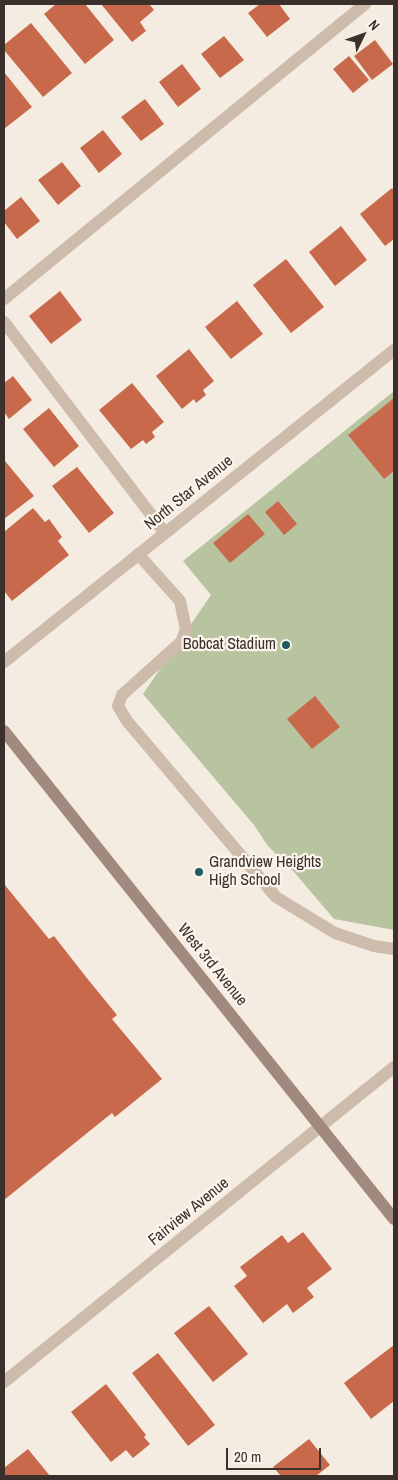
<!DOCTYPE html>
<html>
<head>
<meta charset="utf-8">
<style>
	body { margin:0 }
	#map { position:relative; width:398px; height:1480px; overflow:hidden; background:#f4ebe1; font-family:"Archivo Narrow",sans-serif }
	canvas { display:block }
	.frame { position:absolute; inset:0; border:5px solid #3b302b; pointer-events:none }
	.north { position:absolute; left:338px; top:10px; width:50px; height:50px; -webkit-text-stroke:4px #fbf5ee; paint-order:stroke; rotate:48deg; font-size:14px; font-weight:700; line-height:20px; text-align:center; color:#3b302b }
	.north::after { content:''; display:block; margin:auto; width:18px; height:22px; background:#3b302b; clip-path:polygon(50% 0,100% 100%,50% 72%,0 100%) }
	.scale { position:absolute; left:226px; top:1448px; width:95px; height:22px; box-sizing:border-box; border:2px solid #3b302b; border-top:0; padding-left:6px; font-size:15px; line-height:18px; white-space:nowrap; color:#3b302b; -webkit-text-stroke:4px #fbf5ee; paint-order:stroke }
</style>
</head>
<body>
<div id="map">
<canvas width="398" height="1480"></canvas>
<div class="frame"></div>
<div class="north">N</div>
<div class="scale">20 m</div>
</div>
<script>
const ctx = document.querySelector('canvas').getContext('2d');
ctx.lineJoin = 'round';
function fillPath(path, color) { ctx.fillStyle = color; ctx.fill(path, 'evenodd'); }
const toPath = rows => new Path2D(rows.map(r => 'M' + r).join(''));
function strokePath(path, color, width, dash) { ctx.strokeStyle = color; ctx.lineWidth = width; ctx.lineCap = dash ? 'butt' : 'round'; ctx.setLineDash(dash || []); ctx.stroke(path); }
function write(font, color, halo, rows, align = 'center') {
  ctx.font = font + ' "Archivo Narrow",sans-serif'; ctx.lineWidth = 4.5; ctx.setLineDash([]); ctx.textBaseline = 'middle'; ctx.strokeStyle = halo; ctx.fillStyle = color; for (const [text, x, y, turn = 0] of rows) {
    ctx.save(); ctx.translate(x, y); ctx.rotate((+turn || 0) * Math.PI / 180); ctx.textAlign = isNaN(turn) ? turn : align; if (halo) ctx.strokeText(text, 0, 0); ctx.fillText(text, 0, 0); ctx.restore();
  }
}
fillPath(toPath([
	[394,391,394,930,334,919,294,872,268,846,254,825,143,694,211,595,183,561]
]), '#b8c4a0');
fillPath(toPath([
	[56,4,85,4,114,40,85,64,44,14],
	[101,4,149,4,154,10,140,22,146,31,132,42],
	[260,4,279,4,290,19,267,37,248,13],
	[31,23,72,73,43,97,4,50,4,45],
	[224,36,244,60,220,78,201,54],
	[375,40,393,64,372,80,354,56],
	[349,56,369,80,353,93,333,69],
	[182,64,201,89,178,107,159,82],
	[4,72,32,107,4,129],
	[145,99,164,124,141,141,121,117],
	[103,130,122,154,99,173,80,148],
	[62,162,81,186,58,205,38,180],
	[392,188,394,191,394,239,385,246,360,214],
	[21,197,40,221,17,239,4,222,4,211],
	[341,226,367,260,335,286,309,252],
	[286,259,324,307,291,333,253,285],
	[60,291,82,320,51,344,29,316],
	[237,301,263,334,231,359,205,327],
	[189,349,214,381,203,390,206,395,196,403,194,399,182,409,156,376],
	[13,376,32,400,9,419,4,412,4,383],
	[132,383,164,422,152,432,155,437,146,444,143,440,131,449,99,410],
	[394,398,394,471,384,479,348,435],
	[49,408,79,446,54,467,23,429],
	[5,461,34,496,4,519,4,462],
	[77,467,114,513,89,533,52,486],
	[278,501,297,524,284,535,265,512],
	[33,508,45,522,49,519,62,537,58,541,69,555,12,601,4,591,4,532],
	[248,514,265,534,230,563,213,543],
	[315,696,340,727,312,749,287,719],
	[4,884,49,939,54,936,86,977,117,1015,112,1019,162,1079,115,1117,112,1113,4,1200],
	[303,1232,332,1269,307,1288,314,1297,293,1313,287,1304,263,1323,234,1286,247,1276,240,1267,282,1235,288,1243],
	[209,1306,248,1354,213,1382,174,1333],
	[394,1345,394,1401,371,1419,344,1383],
	[158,1353,215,1425,188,1446,132,1373],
	[106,1384,146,1435,144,1437,150,1444,133,1458,126,1450,111,1462,71,1412],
	[309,1439,330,1465,316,1476,281,1476,273,1467],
	[28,1449,50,1476,4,1476,4,1468]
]), '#c8694b');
strokePath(toPath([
	[4,299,365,4],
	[4,322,165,533],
	[138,554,180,601,186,630,181,642,122,695,118,706,127,721,276,897,335,933,374,946,394,949]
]), '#cdbbac', 12);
strokePath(toPath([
	[4,662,394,350],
	[4,1382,394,1067]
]), '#cdbbac', 12);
strokePath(toPath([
	[4,731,394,1219]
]), '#a18a7d', 12);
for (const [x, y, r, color] of [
	[286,645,5,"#1f5a5e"],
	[199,872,5,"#1f5a5e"]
]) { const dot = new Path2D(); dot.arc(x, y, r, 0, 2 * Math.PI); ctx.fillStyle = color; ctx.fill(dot); strokePath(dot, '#fbf5ee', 2); }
write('16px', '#3b302b', '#fbf5ee', [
	["North Star Avenue",189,493,-39],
	["West 3rd Avenue",212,965,51],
	["Fairview Avenue",189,1212,-39]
]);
write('16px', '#3b302b', '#fbf5ee', [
	["Bobcat Stadium",276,645],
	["Grandview Heights",209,863,"left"],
	["High School",209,881,"left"]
], 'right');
</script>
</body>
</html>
